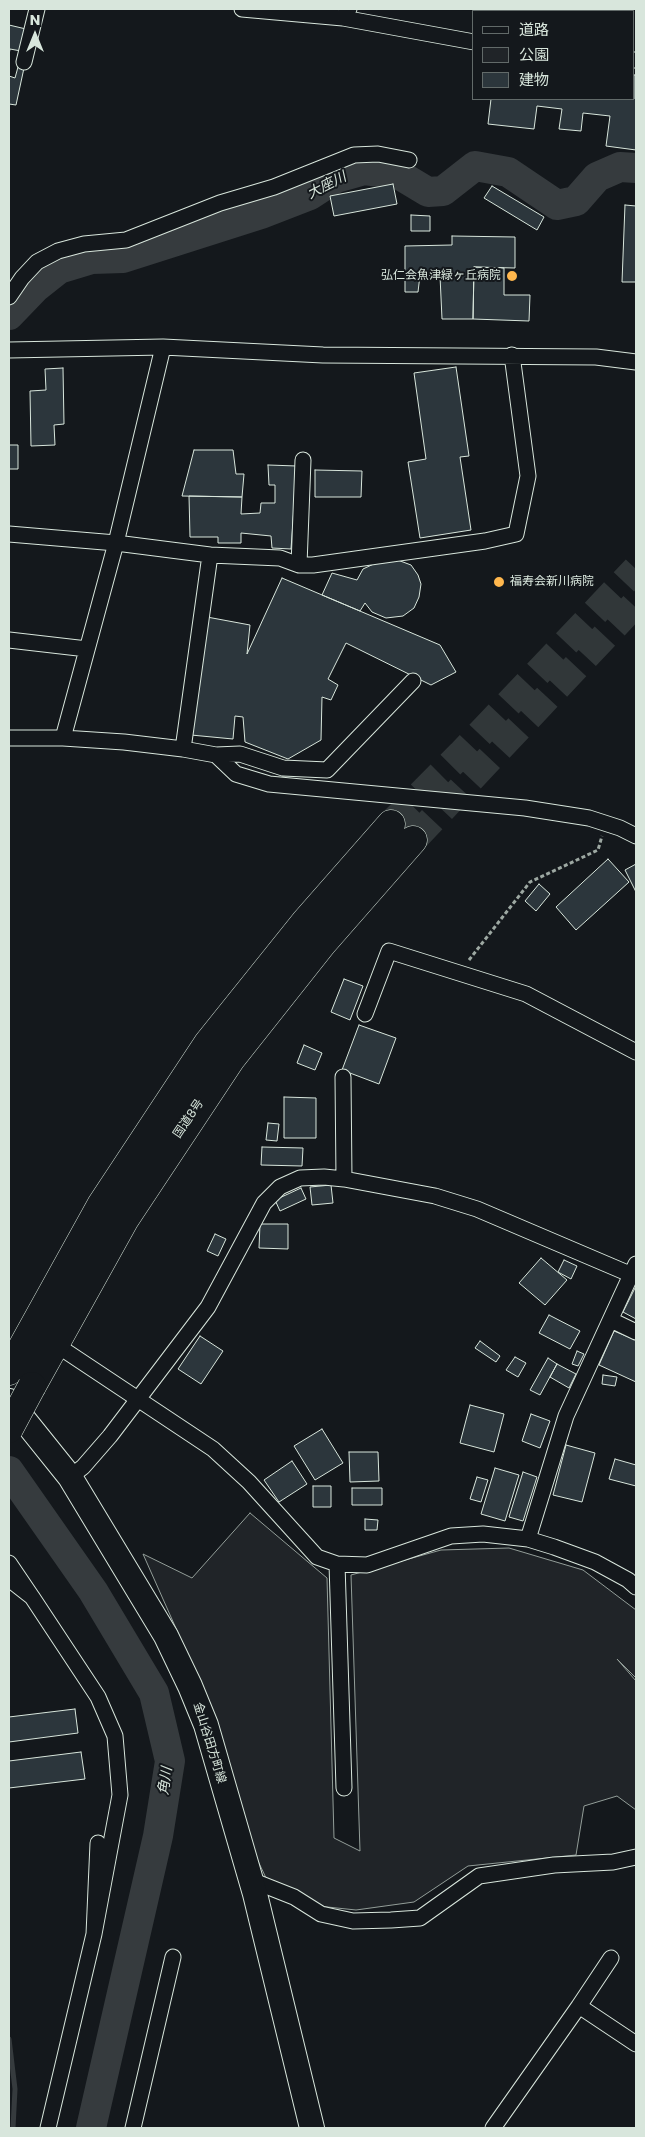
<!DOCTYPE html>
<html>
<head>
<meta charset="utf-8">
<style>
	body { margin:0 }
	#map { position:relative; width:645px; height:2137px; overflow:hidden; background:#14181c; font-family:Poppins,"Noto Sans JP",sans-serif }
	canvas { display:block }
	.frame { position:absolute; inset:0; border:10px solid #d8e6dc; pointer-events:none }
	.legend { position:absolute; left:472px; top:10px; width:162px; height:90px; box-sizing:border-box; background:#14181c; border:1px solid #626a69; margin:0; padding:6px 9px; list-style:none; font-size:15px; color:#d8e6dc }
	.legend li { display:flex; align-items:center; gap:10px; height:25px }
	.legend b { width:25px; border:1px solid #626a69 }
	.north { position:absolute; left:10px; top:10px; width:50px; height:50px; -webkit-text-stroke:4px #14181c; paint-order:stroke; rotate:0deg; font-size:14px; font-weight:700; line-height:20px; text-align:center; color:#d8e6dc }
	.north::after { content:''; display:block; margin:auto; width:18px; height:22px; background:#d8e6dc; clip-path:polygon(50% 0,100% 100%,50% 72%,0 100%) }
</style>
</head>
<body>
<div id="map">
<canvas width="645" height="2137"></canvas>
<div class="frame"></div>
<ul class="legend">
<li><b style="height:6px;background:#14181c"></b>道路</li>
<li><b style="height:14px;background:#202428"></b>公園</li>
<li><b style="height:14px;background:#2c363c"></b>建物</li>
</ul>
<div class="north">N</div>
</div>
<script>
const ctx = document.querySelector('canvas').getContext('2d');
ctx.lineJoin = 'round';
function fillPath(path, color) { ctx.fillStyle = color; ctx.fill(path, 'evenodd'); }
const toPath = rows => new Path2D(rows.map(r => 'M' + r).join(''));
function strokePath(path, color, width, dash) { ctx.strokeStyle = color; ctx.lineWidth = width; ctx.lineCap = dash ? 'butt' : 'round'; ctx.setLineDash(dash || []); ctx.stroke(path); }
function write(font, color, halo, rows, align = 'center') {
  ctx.font = font + ' Poppins,"Noto Sans JP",sans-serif'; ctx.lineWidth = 4; ctx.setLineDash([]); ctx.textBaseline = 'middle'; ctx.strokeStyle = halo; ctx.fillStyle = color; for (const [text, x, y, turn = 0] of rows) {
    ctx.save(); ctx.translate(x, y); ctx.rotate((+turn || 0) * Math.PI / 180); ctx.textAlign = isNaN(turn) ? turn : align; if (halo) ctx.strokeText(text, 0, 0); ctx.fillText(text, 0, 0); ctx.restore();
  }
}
const green = toPath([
	[250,1513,327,1578,334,1838,360,1851,351,1575,441,1550,509,1548,583,1570,636,1610,636,1678,617,1659,636,1681,636,1810,617,1796,584,1806,576,1855,468,1866,414,1902,356,1910,318,1906,266,1878,244,1831,214,1714,143,1554,192,1578,250,1513]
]);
fillPath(green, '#202428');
strokePath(green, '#939e99', 1);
strokePath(toPath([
	[9,2039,15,2089,13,2128]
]), '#363b3e', 5);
strokePath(toPath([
	[9,315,35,288,59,269,92,259,123,258,261,214,310,195,336,178,364,170,398,174,428,192,443,191,475,166,508,172,557,205,576,201,597,177,620,167,636,168],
	[9,1471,93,1591,154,1693,170,1761,158,1836,91,2128]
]), '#363b3e', 30);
const building = toPath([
	[9,25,26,29,21,51,10,49,9,55,9,25],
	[18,67,24,68,16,105,9,104,9,76,15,78,18,67],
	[634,75,636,75,636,150,606,146,610,116,583,113,581,131,559,129,562,109,537,106,534,129,488,124,491,99,634,99,634,75],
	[393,184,397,204,334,216,330,196,393,184],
	[492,186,544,217,537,230,484,198,492,186],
	[625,205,636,206,636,282,622,282,625,205],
	[411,215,430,216,430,231,411,231,411,215],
	[452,236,515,237,515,268,474,267,473,319,442,319,440,276,420,275,418,292,405,292,405,246,452,245,452,236],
	[474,267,504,268,504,295,530,295,529,321,473,319,474,267],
	[456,367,469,456,460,457,471,530,420,538,408,462,426,459,414,373,456,367],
	[63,368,64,424,54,425,55,445,31,446,30,391,46,390,45,369,63,368],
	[9,445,18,445,18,469,9,469,9,445],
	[194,450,233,450,236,474,244,474,242,497,182,496,194,450],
	[268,465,297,466,291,549,272,548,271,536,241,533,241,543,218,543,218,537,190,537,189,496,242,497,241,514,260,513,261,503,275,503,275,485,269,485,268,465],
	[315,470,362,471,361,497,315,497,315,470],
	[395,559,411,565,418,575,421,584,419,597,414,608,403,616,386,618,372,612,365,603,360,611,322,595,332,573,357,580,363,569,378,562,395,559],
	[282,578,440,645,456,672,431,685,346,643,328,679,338,685,331,700,322,697,321,740,288,759,245,742,243,717,235,716,233,739,191,735,207,617,250,625,247,654,282,578],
	[608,859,629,882,576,930,556,907,608,859],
	[636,864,636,892,625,870,636,864],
	[539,884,550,894,536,911,525,901,539,884],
	[344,979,363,986,350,1020,331,1012,344,979],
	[359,1025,396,1038,379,1084,342,1070,359,1025],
	[304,1045,322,1053,315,1070,297,1063,304,1045],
	[284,1097,316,1098,316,1138,284,1138,284,1097],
	[268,1123,279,1124,277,1141,266,1140,268,1123],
	[262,1147,303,1148,302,1166,261,1165,262,1147],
	[331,1185,333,1203,312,1205,310,1187,331,1185],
	[301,1188,306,1199,280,1211,275,1200,301,1188],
	[260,1224,288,1224,288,1249,259,1248,260,1224],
	[215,1234,226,1239,218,1256,207,1251,215,1234],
	[541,1258,567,1280,545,1305,519,1283,541,1258],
	[564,1260,577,1266,571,1279,558,1272,564,1260],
	[635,1288,636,1289,636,1319,623,1312,635,1288],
	[549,1315,580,1331,570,1349,539,1333,549,1315],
	[614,1331,636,1340,636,1382,599,1365,614,1331],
	[200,1336,223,1351,201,1384,178,1369,200,1336],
	[480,1341,500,1356,496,1362,475,1348,480,1341],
	[577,1351,584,1354,578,1366,572,1364,577,1351],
	[515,1357,526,1363,518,1377,506,1370,515,1357],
	[548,1358,557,1364,540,1395,530,1390,548,1358],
	[557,1364,576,1374,569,1388,550,1377,557,1364],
	[603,1375,617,1377,615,1386,602,1384,603,1375],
	[470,1405,504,1414,494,1452,460,1443,470,1405],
	[531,1414,550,1421,540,1448,522,1441,531,1414],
	[322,1429,343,1463,315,1480,294,1446,322,1429],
	[566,1445,595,1453,582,1502,553,1495,566,1445],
	[349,1452,378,1452,379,1481,350,1482,349,1452],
	[615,1459,636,1465,636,1486,609,1479,615,1459],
	[292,1461,307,1484,279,1502,264,1480,292,1461],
	[495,1468,519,1475,505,1521,481,1514,495,1468],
	[523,1472,537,1477,523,1521,509,1517,523,1472],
	[477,1477,488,1480,481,1502,470,1499,477,1477],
	[313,1486,331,1486,331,1507,313,1507,313,1486],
	[352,1488,382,1488,382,1505,352,1505,352,1488],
	[365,1519,378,1520,377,1530,365,1530,365,1519],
	[75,1709,78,1733,9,1742,9,1717,75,1709],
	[81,1752,85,1779,9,1788,9,1761,81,1752]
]);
fillPath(building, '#2c363c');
strokePath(building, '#d8e6dc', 1);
strokePath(toPath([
	[391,824,461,754,636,569],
	[413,840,636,603]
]), '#313739', 28, [28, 14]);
const street = toPath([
	[242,9,343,18],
	[349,9,343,18,474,42],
	[594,11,595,9],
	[634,60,636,60],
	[24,62,37,9],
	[9,297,22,278,37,262,58,251,84,244,126,240,220,203,274,187,354,155,378,154,409,160],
	[9,350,163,347,323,355,596,357,636,362],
	[9,534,116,543,210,555],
	[299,565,303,460],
	[9,640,87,649],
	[9,738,63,738,124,742,183,749,216,755,236,774,269,784,525,808,589,818,620,828,636,836],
	[63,738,116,543,163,347],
	[183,749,210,555,280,558,299,565,313,565,485,541,516,534,528,476,512,355],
	[216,755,240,754,283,768,327,770,413,681],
	[365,1014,389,951,526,994,636,1052],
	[343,1077,344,1179],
	[611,1320,636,1332],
	[55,1344,213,1449,249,1482,317,1557,337,1564,367,1565,451,1536,483,1534,528,1539,554,1547,595,1562,628,1580,636,1587],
	[70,1477,83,1467,110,1436,208,1307,264,1203,280,1187,300,1178,324,1177,344,1179,435,1196,477,1209,632,1275],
	[528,1539,566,1416,636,1264],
	[9,1563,32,1597,9,1579],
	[337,1564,344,1788],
	[32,1597,98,1697,115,1736,120,1795,94,1934,98,1843],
	[251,1880,294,1897,321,1914,353,1921,391,1920,420,1918,479,1876,554,1865,613,1862,636,1857],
	[611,1958,579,2006,636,2044],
	[48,2128,94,1934],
	[133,2128,173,1957],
	[493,2128,579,2006]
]);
const primary = toPath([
	[9,1401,70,1477,166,1636,190,1686,206,1725,255,1894,312,2128]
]);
const highway = toPath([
	[9,1371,101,1205,208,1043,305,922,391,824],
	[32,1386,125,1219,231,1059,322,944,413,840]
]);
strokePath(street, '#d8e6dc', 17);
strokePath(primary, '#d8e6dc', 26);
strokePath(highway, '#d8e6dc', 29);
strokePath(toPath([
	[469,960,530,882,598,850,602,836]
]), '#9da8a2', 3, [4, 2.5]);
strokePath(street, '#14181c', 15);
strokePath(primary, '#14181c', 24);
strokePath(highway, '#14181c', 28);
const highwayBridge = toPath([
	[9,1429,32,1386]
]);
strokePath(highwayBridge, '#d8e6dc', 29, []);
strokePath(highwayBridge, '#14181c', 28);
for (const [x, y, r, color] of [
	[512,276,6,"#ffb74d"],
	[499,582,6,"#ffb74d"]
]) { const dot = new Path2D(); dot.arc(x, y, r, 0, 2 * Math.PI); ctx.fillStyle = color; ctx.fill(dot); strokePath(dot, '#14181c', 2); }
write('12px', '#d8e6dc', '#14181c', [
	["弘仁会魚津緑ヶ丘病院",501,276],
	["福寿会新川病院",510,582,"left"]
], 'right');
write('12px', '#d8e6dc', '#14181c', [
	["国道8号",189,1119,-56],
	["金山谷田方町線",209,1743,73]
]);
write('italic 14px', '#d8e6dc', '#14181c', [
	["大座川",327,186,-27],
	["角川",166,1781,-82]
]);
</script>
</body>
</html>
